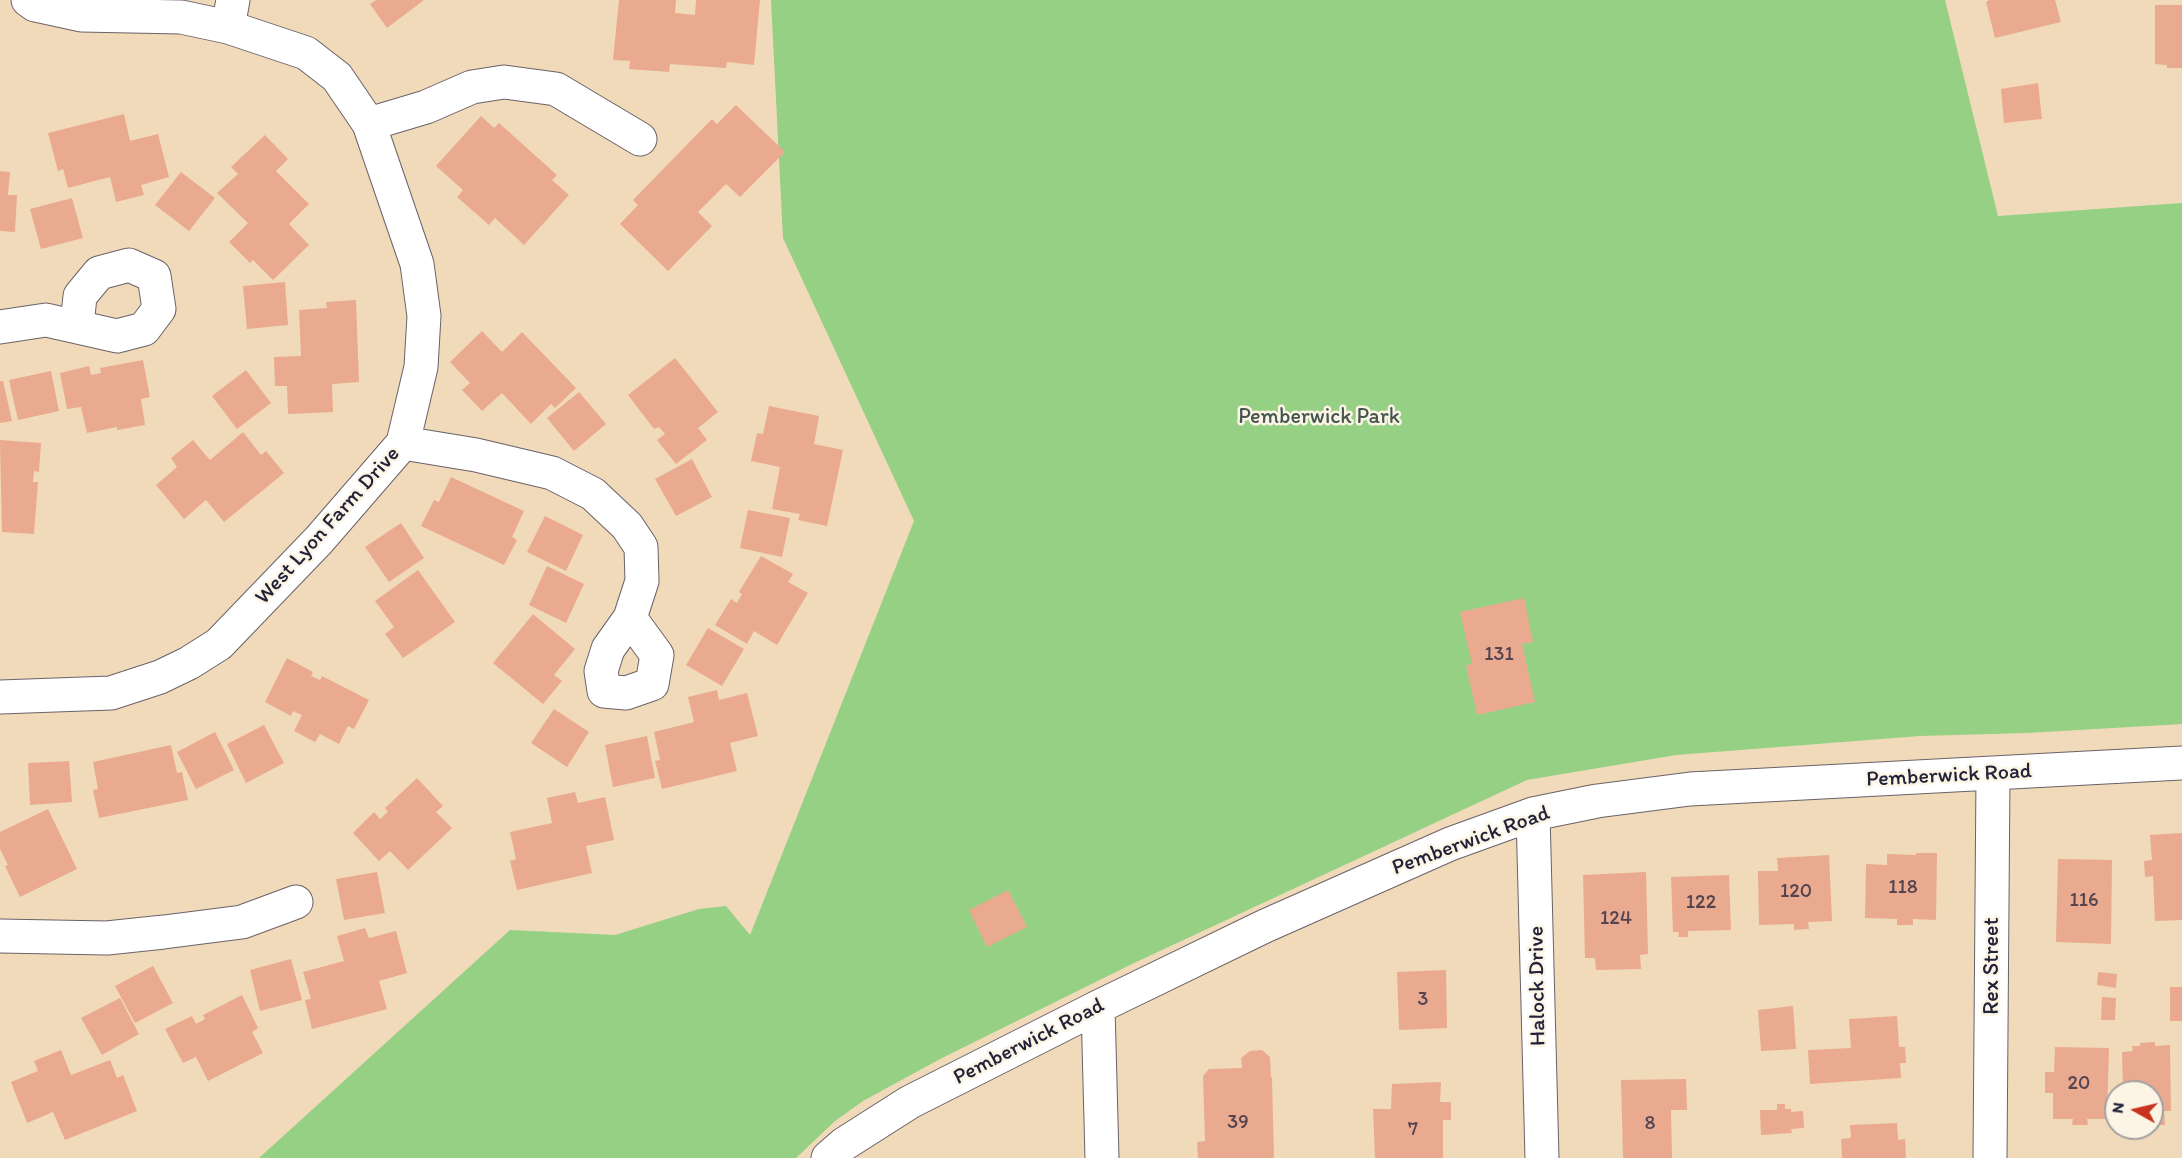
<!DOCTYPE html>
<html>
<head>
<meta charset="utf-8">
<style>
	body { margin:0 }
	#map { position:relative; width:2182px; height:1158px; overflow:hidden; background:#f1daba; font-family:Itim,sans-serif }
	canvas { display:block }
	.north { position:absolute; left:2104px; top:1080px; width:60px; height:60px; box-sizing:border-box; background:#fcf5e5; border:2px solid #a5a1a1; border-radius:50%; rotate:278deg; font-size:16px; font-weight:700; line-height:24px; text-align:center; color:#22223b }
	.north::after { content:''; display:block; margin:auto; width:21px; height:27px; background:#c8321e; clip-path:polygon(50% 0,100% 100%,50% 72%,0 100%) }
</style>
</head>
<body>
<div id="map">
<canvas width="2182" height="1158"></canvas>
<div class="north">N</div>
</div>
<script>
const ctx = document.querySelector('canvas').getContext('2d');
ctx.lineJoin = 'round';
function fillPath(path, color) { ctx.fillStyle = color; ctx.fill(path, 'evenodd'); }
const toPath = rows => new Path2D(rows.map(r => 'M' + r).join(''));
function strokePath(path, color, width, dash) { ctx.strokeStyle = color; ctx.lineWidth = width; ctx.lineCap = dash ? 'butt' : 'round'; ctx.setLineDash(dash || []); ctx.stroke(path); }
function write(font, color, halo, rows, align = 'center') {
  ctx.font = font + ' Itim,sans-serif'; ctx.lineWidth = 5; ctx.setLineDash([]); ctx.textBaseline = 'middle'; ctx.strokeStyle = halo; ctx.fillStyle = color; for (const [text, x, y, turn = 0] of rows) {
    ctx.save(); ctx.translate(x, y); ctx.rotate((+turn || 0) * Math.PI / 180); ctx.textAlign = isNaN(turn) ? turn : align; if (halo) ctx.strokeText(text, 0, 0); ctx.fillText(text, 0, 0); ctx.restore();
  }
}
fillPath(toPath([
	[771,0,1945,0,1998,216,2182,203,2182,724,2027,733,1920,736,1676,755,1527,780,1132,964,942,1058,863,1101,835,1121,796,1158,259,1158,510,930,615,935,699,909,726,906,750,935,914,521,783,238]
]), '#96d084');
fillPath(toPath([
	[376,0,424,0,387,28,370,4],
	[619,0,676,0,675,13,695,15,696,0,760,0,754,65,727,62,726,68,670,64,669,72,629,69,630,61,613,60],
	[1989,0,2055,0,2061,22,1995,38,1986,2],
	[2155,5,2182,5,2182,68,2167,68,2167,65,2155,64],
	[2038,83,2042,119,2004,123,2001,89],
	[736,105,785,152,740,197,726,184,698,212,712,226,668,271,620,224,638,205,633,200,712,119,717,124],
	[124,114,130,141,158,134,169,177,141,185,144,195,116,202,110,177,68,188,63,169,58,171,48,133],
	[481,116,494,128,499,123,557,175,552,180,569,195,524,245,495,218,489,225,457,197,463,190,436,166],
	[265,135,288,159,276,171,309,204,289,224,309,245,273,280,253,260,250,263,229,242,248,223,217,193,238,174,231,167],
	[0,171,10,172,8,195,17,195,15,232,0,231],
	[181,172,215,198,189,231,155,205],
	[72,198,83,238,41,249,30,209],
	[285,282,288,325,247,329,243,286],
	[356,300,359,382,332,384,333,412,288,414,287,386,275,386,274,357,301,356,299,310,327,308,326,302],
	[482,331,502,352,522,332,576,388,555,408,551,404,531,424,502,393,482,411,462,390,470,383,450,362],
	[675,358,718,412,698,428,707,440,676,464,657,440,665,434,659,427,654,429,628,395],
	[143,360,150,397,141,399,145,425,117,430,117,427,87,433,81,407,67,409,60,373,89,366,91,375,101,373,100,368],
	[246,370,271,403,237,429,212,396],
	[51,371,59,411,18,420,9,380],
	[0,381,3,381,12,421,0,423],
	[579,392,606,424,574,451,547,418],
	[769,406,819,416,814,444,843,450,827,526,798,520,800,514,772,509,780,467,751,461,757,433,763,434],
	[243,432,261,455,266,451,284,473,224,522,206,500,184,519,156,485,177,467,171,458,193,440,210,460],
	[0,440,41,443,39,472,34,471,33,482,38,482,34,534,2,532],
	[692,459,712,497,676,516,655,479],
	[451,477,524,511,512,537,517,540,504,565,421,526,434,500,439,502],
	[748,510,790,518,782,557,740,548],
	[545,516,583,535,566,571,527,552],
	[401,523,424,558,389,582,365,547],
	[761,556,793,574,788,582,808,593,777,645,754,631,747,644,715,625,731,599,737,603,742,594,739,592],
	[547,566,584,584,566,623,529,605],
	[418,570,455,622,403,658,385,634,394,627,375,601],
	[1524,598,1533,642,1522,644,1535,702,1477,715,1466,665,1472,664,1460,612],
	[533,614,575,649,554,675,562,681,543,704,493,663],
	[708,628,744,649,722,686,686,665],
	[287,658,313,672,311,676,320,680,322,676,369,700,354,729,348,726,339,744,320,734,315,742,294,731,302,715,293,711,291,716,265,702],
	[717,690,719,700,747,693,758,736,730,743,737,771,662,789,655,761,660,760,654,732,694,722,688,697],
	[554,709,589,732,567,767,531,743],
	[264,725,284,763,246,783,227,744],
	[215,732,234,770,196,789,177,752],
	[647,736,655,778,613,787,605,745],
	[171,745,177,773,182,772,188,800,99,818,93,790,98,789,93,762],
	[69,761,72,802,30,805,28,763],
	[417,778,443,806,436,812,452,828,408,870,390,851,379,861,353,833,374,812,380,819,388,812,385,808],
	[575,792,578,803,605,797,614,840,586,846,592,873,517,890,510,861,516,859,510,832,552,823,547,798],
	[48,809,77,869,20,897,5,866,8,865,0,849,0,832],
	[2182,833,2182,920,2155,921,2153,876,2145,877,2144,861,2152,860,2150,835],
	[1916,853,1937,853,1936,920,1913,919,1913,925,1897,925,1897,919,1865,918,1866,864,1887,865,1887,854,1916,855],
	[1829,855,1832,921,1808,922,1809,929,1794,930,1794,924,1759,925,1758,871,1778,871,1777,858],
	[2058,859,2112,860,2111,944,2056,942],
	[377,872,385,913,344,920,336,879],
	[1646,872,1648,954,1640,955,1641,969,1596,970,1595,958,1585,958,1583,875],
	[1729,875,1731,930,1688,931,1688,937,1678,937,1679,932,1673,932,1671,877],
	[1008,890,1027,927,987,947,969,910],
	[365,928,369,938,396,931,407,973,379,981,387,1009,312,1029,305,1000,311,999,303,972,344,961,337,936],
	[291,959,302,1000,260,1011,250,970],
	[153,966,173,1003,135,1023,115,986],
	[1446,970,1447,1028,1399,1030,1397,972],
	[2098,972,2117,974,2116,988,2097,985],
	[2170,987,2182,987,2182,1021,2170,1021],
	[242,995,258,1028,252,1032,263,1053,208,1081,196,1057,183,1063,165,1029,192,1016,196,1024,205,1019,203,1015],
	[2102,997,2116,998,2115,1020,2101,1020],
	[120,998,139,1034,102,1055,81,1018],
	[1793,1006,1796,1049,1761,1051,1758,1010],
	[1897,1016,1899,1047,1905,1047,1906,1063,1900,1063,1901,1078,1810,1084,1808,1050,1851,1048,1849,1019],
	[2155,1042,2155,1046,2170,1045,2171,1111,2164,1111,2165,1125,2152,1125,2152,1092,2123,1092,2122,1052,2133,1051,2132,1046,2140,1046,2140,1043],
	[2055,1047,2109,1048,2107,1119,2087,1119,2088,1125,2072,1125,2073,1119,2053,1119,2053,1093,2045,1093,2045,1072,2054,1072],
	[61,1050,71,1075,110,1060,117,1078,123,1075,137,1111,65,1140,53,1112,27,1123,11,1082,38,1071,34,1061],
	[1262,1050,1270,1057,1271,1077,1272,1078,1274,1158,1198,1158,1197,1142,1205,1141,1203,1076,1209,1069,1242,1068,1241,1058,1250,1051],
	[1686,1079,1687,1110,1671,1110,1672,1158,1623,1158,1621,1080],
	[1441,1082,1440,1102,1451,1102,1451,1120,1443,1120,1443,1158,1375,1158,1373,1109,1391,1109,1392,1084],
	[1777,1104,1785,1104,1785,1109,1791,1109,1791,1112,1803,1111,1804,1128,1791,1129,1792,1133,1761,1135,1760,1110,1777,1110],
	[1897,1123,1898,1140,1905,1139,1906,1158,1842,1158,1841,1139,1851,1138,1850,1125]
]), '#eaaa8f');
const minor = toPath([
	[228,27,233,0],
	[369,124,426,107,472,87,504,82,556,89,640,139],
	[0,327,46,320,117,336,144,329,159,309,154,276,129,265,99,273,80,296,77,326],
	[403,443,476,455,552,473,593,494,627,526,641,547,642,581,630,618,608,649,601,671,604,691,626,693,652,684,657,655,630,618],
	[0,697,111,693,160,677,189,663,219,644,319,540,403,443,421,367,424,316,417,264,369,124,337,77,306,53,228,27,181,17,81,15,35,5,28,0],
	[1533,814,1542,1158],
	[0,936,107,938,164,932,242,922,296,902],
	[1098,1007,1102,1158],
	[828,1158,844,1144,910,1102,1098,1007,1265,926,1450,844,1533,814,1597,801,1690,789,2182,763],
	[1990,1158,1993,774]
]);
strokePath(minor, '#6a6267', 35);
strokePath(minor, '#fff', 33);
write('20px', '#544450', null, [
	["131",1499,655],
	["118",1903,888],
	["120",1796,892],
	["116",2084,901],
	["122",1701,903],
	["124",1616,919],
	["3",1423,1000],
	["20",2079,1084],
	["39",1238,1123],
	["8",1650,1124],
	["7",1413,1130]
]);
write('22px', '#455651', '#fcf5e5', [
	["Pemberwick Park",1319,417]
]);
write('22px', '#22223b', '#fcf5e5', [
	["West Lyon Farm Drive",328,526,-48],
	["Pemberwick Road",1949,776,-3],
	["Pemberwick Road",1471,841,-20],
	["Rex Street",1992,966,-90],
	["Halock Drive",1538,986,-91],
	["Pemberwick Road",1029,1042,-27]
]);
</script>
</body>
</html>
